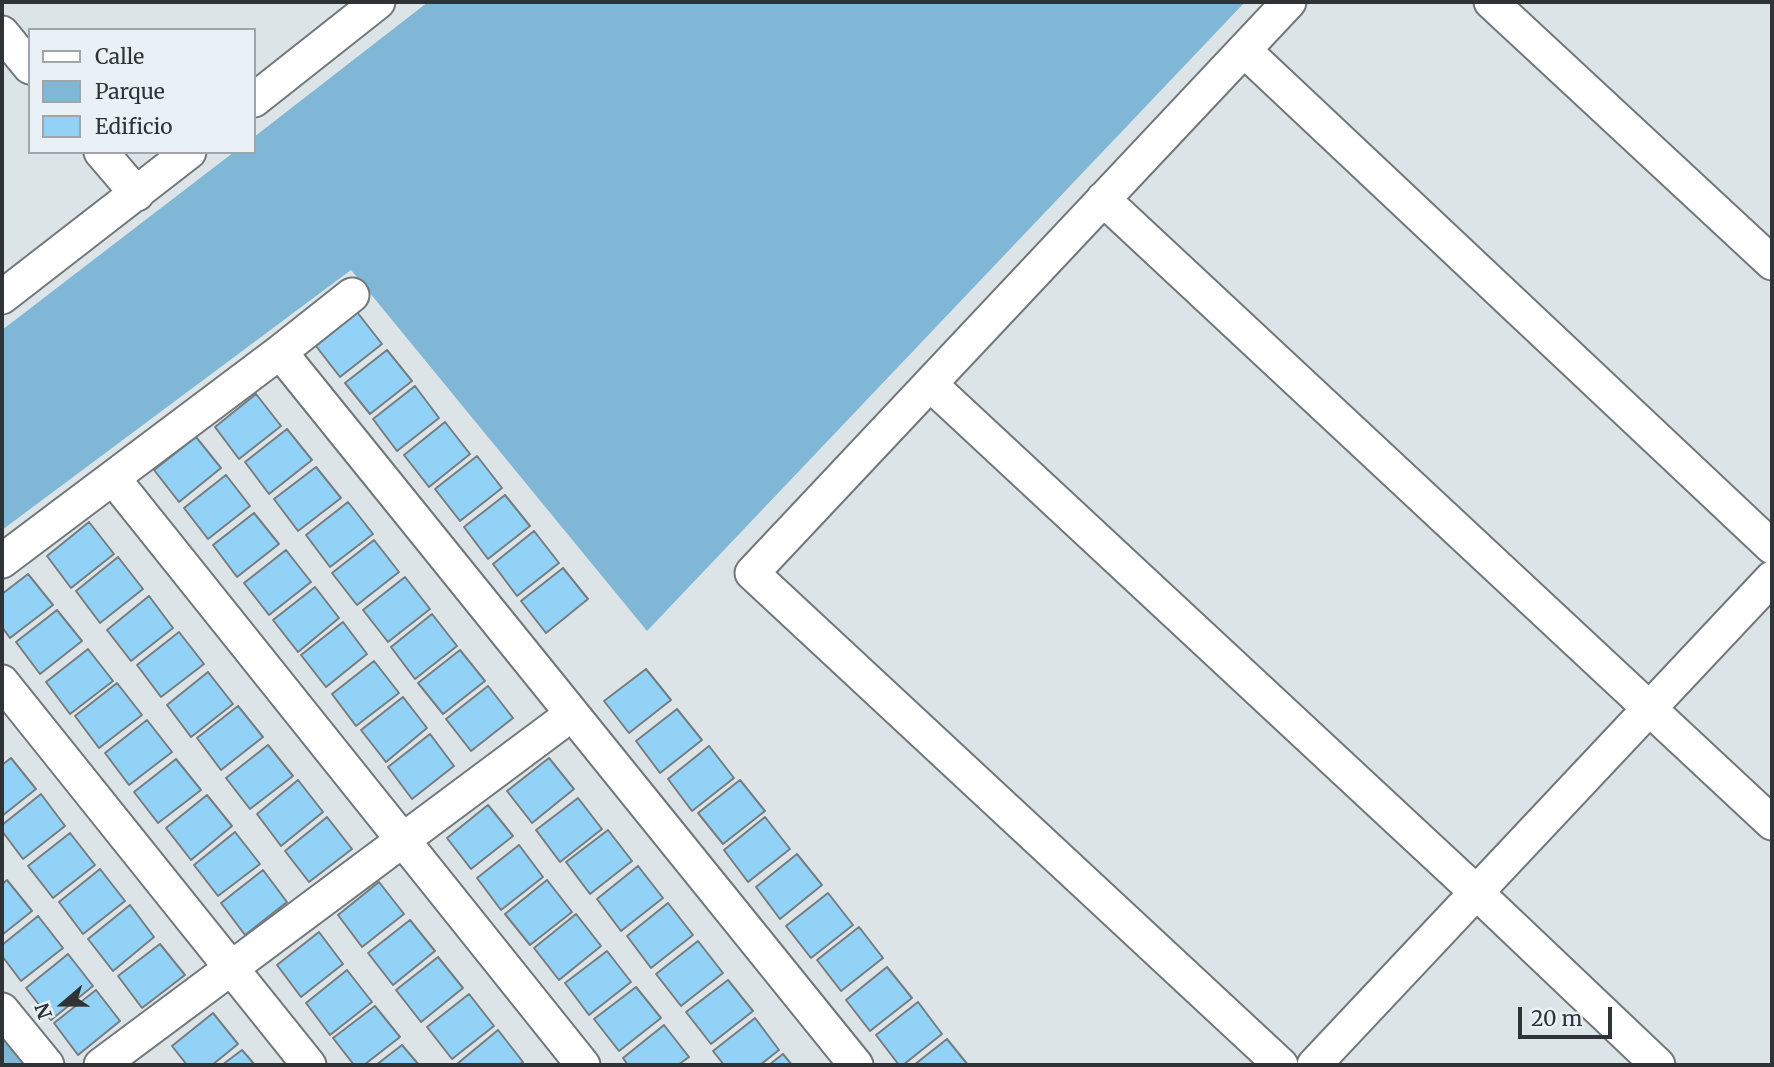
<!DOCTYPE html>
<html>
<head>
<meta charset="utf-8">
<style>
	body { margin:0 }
	#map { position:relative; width:1774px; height:1067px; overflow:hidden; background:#dce4e8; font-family:Merriweather,serif }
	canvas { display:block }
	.frame { position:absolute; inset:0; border:4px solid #303335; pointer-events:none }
	.legend { position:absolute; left:28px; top:28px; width:228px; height:126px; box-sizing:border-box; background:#e9f1f6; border:2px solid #9fa5a9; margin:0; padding:9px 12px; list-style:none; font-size:21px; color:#303335 }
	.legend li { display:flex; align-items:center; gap:14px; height:35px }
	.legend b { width:35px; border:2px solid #9fa5a9 }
	.north { position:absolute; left:28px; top:969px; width:70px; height:70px; -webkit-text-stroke:5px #e9f1f6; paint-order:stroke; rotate:250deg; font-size:19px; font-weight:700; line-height:28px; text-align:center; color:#303335 }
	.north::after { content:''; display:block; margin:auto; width:24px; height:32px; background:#303335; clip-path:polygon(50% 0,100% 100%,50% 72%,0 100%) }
	.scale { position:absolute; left:1518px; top:1007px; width:94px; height:32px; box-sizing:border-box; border:4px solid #303335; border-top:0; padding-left:9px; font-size:21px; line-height:24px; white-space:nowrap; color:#303335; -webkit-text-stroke:5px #e9f1f6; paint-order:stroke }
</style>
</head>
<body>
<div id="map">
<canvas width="1774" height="1067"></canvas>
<div class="frame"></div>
<ul class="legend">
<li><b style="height:9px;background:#fff"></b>Calle</li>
<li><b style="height:19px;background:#81b7d6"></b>Parque</li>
<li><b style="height:19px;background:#91d2f6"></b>Edificio</li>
</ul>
<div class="north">N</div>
<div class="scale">20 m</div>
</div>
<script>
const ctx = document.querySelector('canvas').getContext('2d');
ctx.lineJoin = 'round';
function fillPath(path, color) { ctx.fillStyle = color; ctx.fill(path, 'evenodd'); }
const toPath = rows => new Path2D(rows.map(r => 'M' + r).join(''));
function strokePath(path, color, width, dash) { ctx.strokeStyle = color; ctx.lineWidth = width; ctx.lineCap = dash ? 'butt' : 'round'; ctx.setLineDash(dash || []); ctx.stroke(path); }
fillPath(toPath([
	[428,2,1245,2,647,631,351,270,2,530,2,330,234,152,254,152,254,137],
	[2,1033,28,1065,2,1065]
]), '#81b7d6');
const building = toPath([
	[357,312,382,344,340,377,316,346,357,312],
	[387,350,412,381,370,414,345,383,387,350],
	[415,386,439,418,397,451,373,419,415,386],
	[256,394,281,426,239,459,215,427,256,394],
	[445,422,470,454,429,487,404,455,445,422],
	[287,429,312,460,269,494,245,462,287,429],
	[196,437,221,468,179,502,154,470,196,437],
	[477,456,502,488,460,521,435,489,477,456],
	[316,467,341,498,298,531,274,499,316,467],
	[226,475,250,506,208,539,184,508,226,475],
	[505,495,530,526,488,559,464,527,505,495],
	[348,502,373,534,330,567,306,535,348,502],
	[254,513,279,544,237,577,213,545,254,513],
	[89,522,114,554,71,588,47,556,89,522],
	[534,531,559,563,517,596,493,564,534,531],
	[374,540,399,572,357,605,332,573,374,540],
	[286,550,311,582,269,615,244,583,286,550],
	[118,557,143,589,100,623,76,591,118,557],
	[563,568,588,599,546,633,521,601,563,568],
	[28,574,53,605,10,638,2,627,2,594,28,574],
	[405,577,430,609,388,642,363,610,405,577],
	[315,587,339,618,298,652,273,620,315,587],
	[149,596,173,628,131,661,107,630,149,596],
	[57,610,82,641,40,674,16,642,57,610],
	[432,614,457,646,415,679,391,647,432,614],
	[343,622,367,654,326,687,301,655,343,622],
	[179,632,204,664,161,697,137,665,179,632],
	[88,649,113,681,70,714,46,682,88,649],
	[460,650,485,681,443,714,418,683,460,650],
	[374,661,399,693,356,726,332,694,374,661],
	[646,669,671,700,629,733,604,701,646,669],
	[208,672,233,704,191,737,167,705,208,672],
	[117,683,142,715,99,748,75,716,117,683],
	[488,686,513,718,471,751,446,719,488,686],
	[403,697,427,728,386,762,361,730,403,697],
	[238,706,263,737,221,770,197,738,238,706],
	[677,709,702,740,660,773,636,741,677,709],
	[147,720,172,752,129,785,105,753,147,720],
	[430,734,454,766,412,799,388,767,430,734],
	[268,745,293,776,250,809,226,778,268,745],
	[709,746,734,778,692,811,668,779,709,746],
	[11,758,36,789,2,816,2,765,11,758],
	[549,758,574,789,532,823,507,791,549,758],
	[176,759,201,790,158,823,134,792,176,759],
	[298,780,323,812,281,846,257,814,298,780],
	[740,780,765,811,723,844,698,813,740,780],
	[41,794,65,826,23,859,2,831,2,825,41,794],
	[207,795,232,826,191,860,166,828,207,795],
	[578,798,602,829,560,862,536,830,578,798],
	[488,805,513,836,471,869,447,838,488,805],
	[327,817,352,849,309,882,285,851,327,817],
	[765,817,790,849,748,882,724,850,765,817],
	[608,830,632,861,590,894,566,862,608,830],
	[235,832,260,864,218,896,194,865,235,832],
	[70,833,95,865,53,898,28,866,70,833],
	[519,845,543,877,501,910,477,878,519,845],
	[797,854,822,885,780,919,756,887,797,854],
	[638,866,663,898,621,931,597,899,638,866],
	[100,869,125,901,83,934,59,902,100,869],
	[263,870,287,902,245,935,221,903,263,870],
	[7,880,32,911,2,935,2,884,7,880],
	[547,880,572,912,530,945,505,914,547,880],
	[379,882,404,914,362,947,338,915,379,882],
	[828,893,853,925,811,958,786,926,828,893],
	[668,903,693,935,651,968,627,936,668,903],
	[130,905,154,937,113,971,88,939,130,905],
	[576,914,601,946,559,980,534,948,576,914],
	[38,916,63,948,21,981,2,956,2,945,38,916],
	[410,920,435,951,393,985,368,953,410,920],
	[859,927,883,958,841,991,817,960,859,927],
	[319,932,343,964,301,997,277,965,319,932],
	[698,941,723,973,681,1006,656,974,698,941],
	[160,944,185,975,142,1008,118,976,160,944],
	[607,951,631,982,589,1015,565,983,607,951],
	[68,954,93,986,51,1020,26,988,68,954],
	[438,957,463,988,421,1022,396,990,438,957],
	[887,967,912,998,870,1031,846,1000,887,967],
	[347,970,372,1002,330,1035,306,1003,347,970],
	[728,980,753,1011,711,1044,686,1012,728,980],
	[636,987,661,1018,619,1051,594,1019,636,987],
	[96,990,120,1021,78,1055,54,1023,96,990],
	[469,994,494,1026,452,1059,427,1027,469,994],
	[918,1002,942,1034,903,1065,899,1065,876,1035,918,1002],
	[375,1006,400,1037,364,1065,354,1065,333,1038,375,1006],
	[213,1013,238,1044,212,1065,187,1065,172,1046,213,1013],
	[755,1018,779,1050,760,1065,724,1065,713,1051,755,1018],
	[664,1025,689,1057,678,1065,628,1065,623,1058,664,1025],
	[498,1030,523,1062,519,1065,458,1065,457,1064,498,1030],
	[947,1039,968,1065,914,1065,947,1039],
	[402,1045,419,1065,376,1065,402,1045],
	[242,1050,255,1065,222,1065,242,1050],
	[783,1054,792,1065,769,1065,783,1054]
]);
fillPath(building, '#91d2f6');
strokePath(building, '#767d81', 2);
const street = toPath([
	[1491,2,1772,263],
	[2,33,30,67],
	[1244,50,1772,547],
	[254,100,378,2],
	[101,152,137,194],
	[1103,199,1772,823],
	[2,297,189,152],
	[280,352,856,1065],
	[930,384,1476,892,1658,1065],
	[113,478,583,1065],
	[2,561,280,352,352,295],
	[2,682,309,1065],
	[2,1010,47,1065],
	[101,1065,572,714],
	[1281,1065,752,573,1289,2],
	[1314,1065,1772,578]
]);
strokePath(street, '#71787c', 37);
strokePath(street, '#fff', 33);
</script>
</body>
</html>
